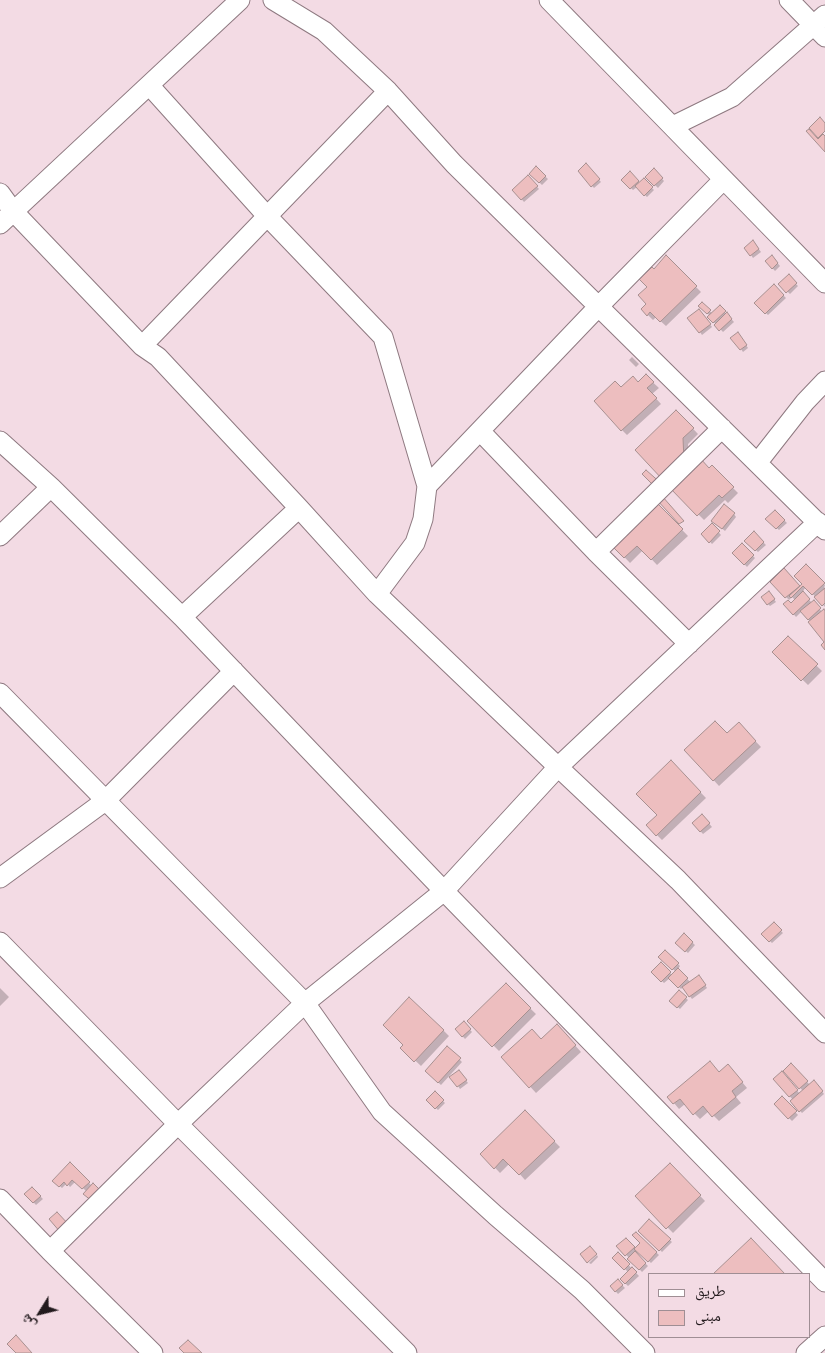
<!DOCTYPE html>
<html>
<head>
<meta charset="utf-8">
<style>
	body { margin:0 }
	#map { position:relative; width:825px; height:1353px; overflow:hidden; background:#f3dbe4; font-family:"Playfair Display","Noto Naskh Arabic",serif }
	canvas { display:block }
	.legend { position:absolute; left:648px; top:1273px; width:162px; height:65px; box-sizing:border-box; background:#f3dbe4; border:1px solid #9f8e94; margin:0; padding:6px 9px; list-style:none; font-size:15px; color:#221a1d }
	.legend li { display:flex; align-items:center; gap:10px; height:25px }
	.legend b { width:25px; border:1px solid #9f8e94 }
	.north { position:absolute; left:15px; top:1288px; width:50px; height:50px; -webkit-text-stroke:4px #f3dbe4; paint-order:stroke; rotate:234deg; font-size:14px; font-weight:700; line-height:20px; text-align:center; color:#221a1d }
	.north::after { content:''; display:block; margin:auto; width:18px; height:22px; background:#221a1d; clip-path:polygon(50% 0,100% 100%,50% 72%,0 100%) }
</style>
</head>
<body>
<div id="map">
<canvas width="825" height="1353"></canvas>
<ul class="legend">
<li><b style="height:6px;background:#fff"></b>طريق</li>
<li><b style="height:14px;background:#edbebf"></b>مبنى</li>
</ul>
<div class="north">ش</div>
</div>
<script>
const ctx = document.querySelector('canvas').getContext('2d');
ctx.lineJoin = 'round';
function fillPath(path, color) { ctx.fillStyle = color; ctx.fill(path, 'evenodd'); }
const toPath = rows => new Path2D(rows.map(r => 'M' + r).join(''));
function strokePath(path, color, width, dash) { ctx.strokeStyle = color; ctx.lineWidth = width; ctx.lineCap = dash ? 'butt' : 'round'; ctx.setLineDash(dash || []); ctx.stroke(path); }
fillPath(toPath([
	[586,165,601,182,594,188,579,171],
	[536,168,548,179,542,185,531,174],
	[654,170,664,181,658,188,647,177],
	[630,173,640,183,644,180,654,190,647,197,637,187,633,190,623,180],
	[528,177,539,189,524,202,514,190],
	[755,244,761,252,753,258,751,255],
	[666,257,701,292,666,326,656,317,653,320,642,309,647,304,648,287,654,270],
	[774,259,780,266,775,271,766,261],
	[788,276,798,286,790,294,780,284],
	[774,286,786,298,768,315,756,303],
	[702,304,713,314,720,307,734,322,723,332,709,317,710,316,700,306],
	[701,313,712,327,702,335,700,332],
	[740,336,748,348,743,352,741,349],
	[632,357,639,364,636,367,629,360],
	[646,376,659,388,652,394,661,404,627,435,622,430,621,389,638,383],
	[676,411,698,434,688,444,689,466,670,484],
	[712,467,738,493,728,503,725,500,704,520,672,488,709,469],
	[654,501,688,536,657,565,643,550,630,563,611,543],
	[775,511,787,523,779,530,767,519],
	[734,514,736,517,725,531,715,523],
	[712,525,721,535,712,544,703,534],
	[754,533,766,545,758,552,746,541],
	[742,545,755,558,747,567,734,553],
	[806,565,825,585,824,588,825,607,806,587,802,592,812,603,814,602,822,612,825,612,825,641,802,611,796,617,785,604,791,604,795,600,792,597,789,600,772,582,784,570,800,587,803,584],
	[771,595,776,602,770,606,768,604],
	[788,638,822,671,808,685,774,652],
	[739,724,761,747,719,786,686,750,727,735],
	[671,762,706,798,662,840,648,826,659,815],
	[702,815,712,827,703,834,693,823],
	[774,924,783,933,772,943,763,934],
	[684,935,695,945,688,953,677,943],
	[665,951,680,966,678,969,691,983,701,979,707,988,692,999,683,987,681,989,670,978,664,983,653,972,661,963,672,975,676,972,660,957],
	[506,985,536,1014,499,1051,469,1021],
	[0,988,9,997,0,1006],
	[679,992,688,1000,680,1009,671,1001],
	[464,1023,472,1032,465,1039,457,1030],
	[443,1030,449,1036,421,1066,402,1048],
	[563,1032,581,1052,536,1093,503,1057],
	[448,1048,462,1062,441,1085,426,1071],
	[791,1065,810,1085,816,1084,824,1094,802,1113,791,1101,793,1100,775,1079,782,1073,800,1094,803,1091,784,1071],
	[733,1071,747,1088,736,1097,741,1103,719,1121,709,1111,700,1119,685,1104,679,1109,669,1097,719,1074],
	[461,1074,468,1083,460,1089,458,1086],
	[435,1093,445,1103,438,1110,428,1100],
	[782,1098,798,1115,792,1121,775,1104],
	[525,1112,560,1147,525,1180,510,1163,500,1173,482,1154],
	[70,1164,92,1186,87,1192,76,1181,70,1187,67,1183,62,1188,54,1181],
	[669,1164,705,1201,673,1233,637,1196],
	[32,1188,43,1199,36,1205,26,1194],
	[649,1220,672,1242,662,1252,640,1230],
	[636,1233,659,1255,651,1263,637,1249,634,1252,648,1266,642,1272,618,1246,626,1239,636,1250,642,1243],
	[751,1240,784,1274,715,1274],
	[618,1254,639,1276,628,1286,621,1279,628,1272,614,1258],
	[597,1255,598,1257,591,1264,589,1263],
	[618,1281,625,1288,618,1294,611,1286]
]), '#0003');
const building = toPath([
	[820,117,825,123,825,131,818,138,809,128,820,117],
	[809,129,818,139,823,134,825,136,825,152,806,131,809,129],
	[586,163,600,179,591,187,578,171,586,163],
	[536,166,546,176,539,183,529,174,536,166],
	[654,168,663,178,654,186,645,177,654,168],
	[630,171,639,181,630,189,621,180,630,171],
	[528,175,538,186,521,200,512,190,528,175],
	[644,178,653,187,644,196,635,186,644,178],
	[753,240,759,249,750,256,744,248,753,240],
	[666,255,697,286,660,322,650,312,647,316,641,309,646,304,638,295,647,287,639,279,652,267,654,269,666,255],
	[772,255,778,263,772,269,765,261,772,255],
	[789,274,797,283,786,293,778,284,789,274],
	[774,284,784,295,765,314,754,303,774,284],
	[702,302,711,310,707,314,698,306,702,302],
	[720,305,726,311,713,323,707,317,720,305],
	[699,309,711,324,699,333,687,318,699,309],
	[727,312,732,319,719,331,714,325,727,312],
	[738,332,747,345,740,350,730,338,738,332],
	[646,374,654,382,647,388,657,398,621,431,594,401,615,381,621,387,633,376,638,382,646,374],
	[676,410,694,428,683,438,684,460,663,480,635,450,676,410],
	[700,458,709,468,712,465,734,487,722,498,719,495,697,516,670,488,700,458],
	[646,470,663,485,658,490,642,474,646,470],
	[662,496,684,521,679,524,657,500,662,496],
	[654,500,683,529,651,560,637,546,624,558,609,543,654,500],
	[724,504,735,513,722,529,711,521,724,504],
	[775,510,785,520,776,529,765,519,775,510],
	[712,523,720,531,709,543,701,534,712,523],
	[754,531,764,542,755,551,744,541,754,531],
	[742,543,754,555,744,565,732,553,742,543],
	[806,564,825,583,812,595,803,586,791,598,789,596,802,584,794,576,806,564],
	[784,568,800,586,785,598,770,582,784,568],
	[825,588,825,603,822,606,814,597,825,588],
	[769,591,775,599,767,605,761,597,769,591],
	[803,591,810,599,793,615,783,604,788,600,791,603,803,591],
	[814,600,821,608,808,620,800,611,814,600],
	[824,609,825,611,825,650,821,645,824,642,808,622,824,609],
	[788,636,818,664,801,681,772,652,788,636],
	[715,721,727,733,739,722,756,741,713,781,684,750,715,721],
	[671,760,701,792,656,836,646,825,657,815,636,794,671,760],
	[702,814,710,823,700,832,692,823,702,814],
	[774,922,782,930,769,942,761,934,774,922],
	[684,933,693,942,685,952,675,943,684,933],
	[665,950,679,963,672,970,658,957,665,950],
	[661,962,671,972,661,982,651,972,661,962],
	[678,968,688,978,678,988,668,978,678,968],
	[699,975,706,985,689,997,682,987,699,975],
	[506,983,531,1008,492,1047,467,1021,506,983],
	[679,990,687,997,677,1008,669,1001,679,990],
	[409,997,444,1030,414,1062,400,1048,403,1045,383,1025,409,997],
	[464,1021,471,1029,462,1037,455,1029,464,1021],
	[557,1024,576,1045,529,1088,501,1057,532,1029,541,1039,557,1024],
	[447,1046,461,1058,438,1083,425,1071,447,1046],
	[710,1061,719,1072,728,1064,743,1082,732,1091,736,1097,712,1117,703,1106,693,1115,680,1099,673,1104,667,1097,710,1061],
	[791,1063,808,1081,799,1089,783,1071,791,1063],
	[459,1070,467,1080,457,1087,449,1077,459,1070],
	[782,1071,798,1090,789,1097,773,1079,782,1071],
	[814,1080,823,1091,799,1112,790,1101,814,1080],
	[435,1091,444,1100,435,1109,426,1100,435,1091],
	[782,1096,797,1111,788,1119,774,1104,782,1096],
	[525,1110,555,1141,519,1175,503,1159,494,1169,480,1154,525,1110],
	[70,1162,90,1182,82,1189,72,1180,67,1186,64,1182,59,1187,52,1181,70,1162],
	[670,1163,701,1195,666,1229,635,1196,670,1163],
	[93,1183,101,1191,92,1201,83,1194,93,1183],
	[32,1187,41,1196,33,1203,24,1194,32,1187],
	[57,1212,70,1226,61,1233,49,1219,57,1212],
	[649,1219,671,1239,659,1251,638,1231,649,1219],
	[636,1232,657,1252,648,1262,634,1249,640,1243,632,1235,636,1232],
	[626,1238,635,1247,625,1256,616,1246,626,1238],
	[751,1238,785,1274,713,1274,751,1238],
	[590,1246,597,1254,587,1263,580,1254,590,1246],
	[635,1251,646,1263,639,1270,627,1259,635,1251],
	[618,1252,630,1264,624,1270,612,1258,618,1252],
	[632,1267,637,1272,625,1284,620,1279,632,1267],
	[618,1279,623,1285,615,1292,610,1286,618,1279],
	[16,1335,32,1353,16,1353,7,1344,16,1335],
	[188,1340,202,1353,184,1353,179,1348,188,1340]
]);
fillPath(building, '#edbebf');
strokePath(building, '#a79090', 1);
const minor = toPath([
	[273,0,324,31,388,91,454,164,825,530],
	[549,0,825,283],
	[789,0,825,37],
	[149,85,267,216,383,337,427,486,423,519,415,543,377,594],
	[673,126,732,97,825,15],
	[0,193,13,211,142,346,158,357,299,508,377,594,558,767,678,880,825,1033],
	[0,224,240,0],
	[142,346,388,91],
	[480,431,596,552,689,644],
	[0,441,51,487,182,617,444,891,825,1282],
	[758,462,805,402,825,381],
	[427,486,599,306,723,180],
	[0,536,51,487],
	[596,552,722,428],
	[182,617,299,508],
	[0,693,305,1003,382,1112,495,1215,582,1290,645,1353],
	[0,878,105,801,234,671],
	[0,942,178,1124,407,1353],
	[0,1199,50,1251,153,1353],
	[50,1251,178,1124,305,1003,444,891,558,767,818,522],
	[806,1353,825,1336]
]);
strokePath(minor, '#8e7980', 21);
strokePath(minor, '#fff', 19);
</script>
</body>
</html>
